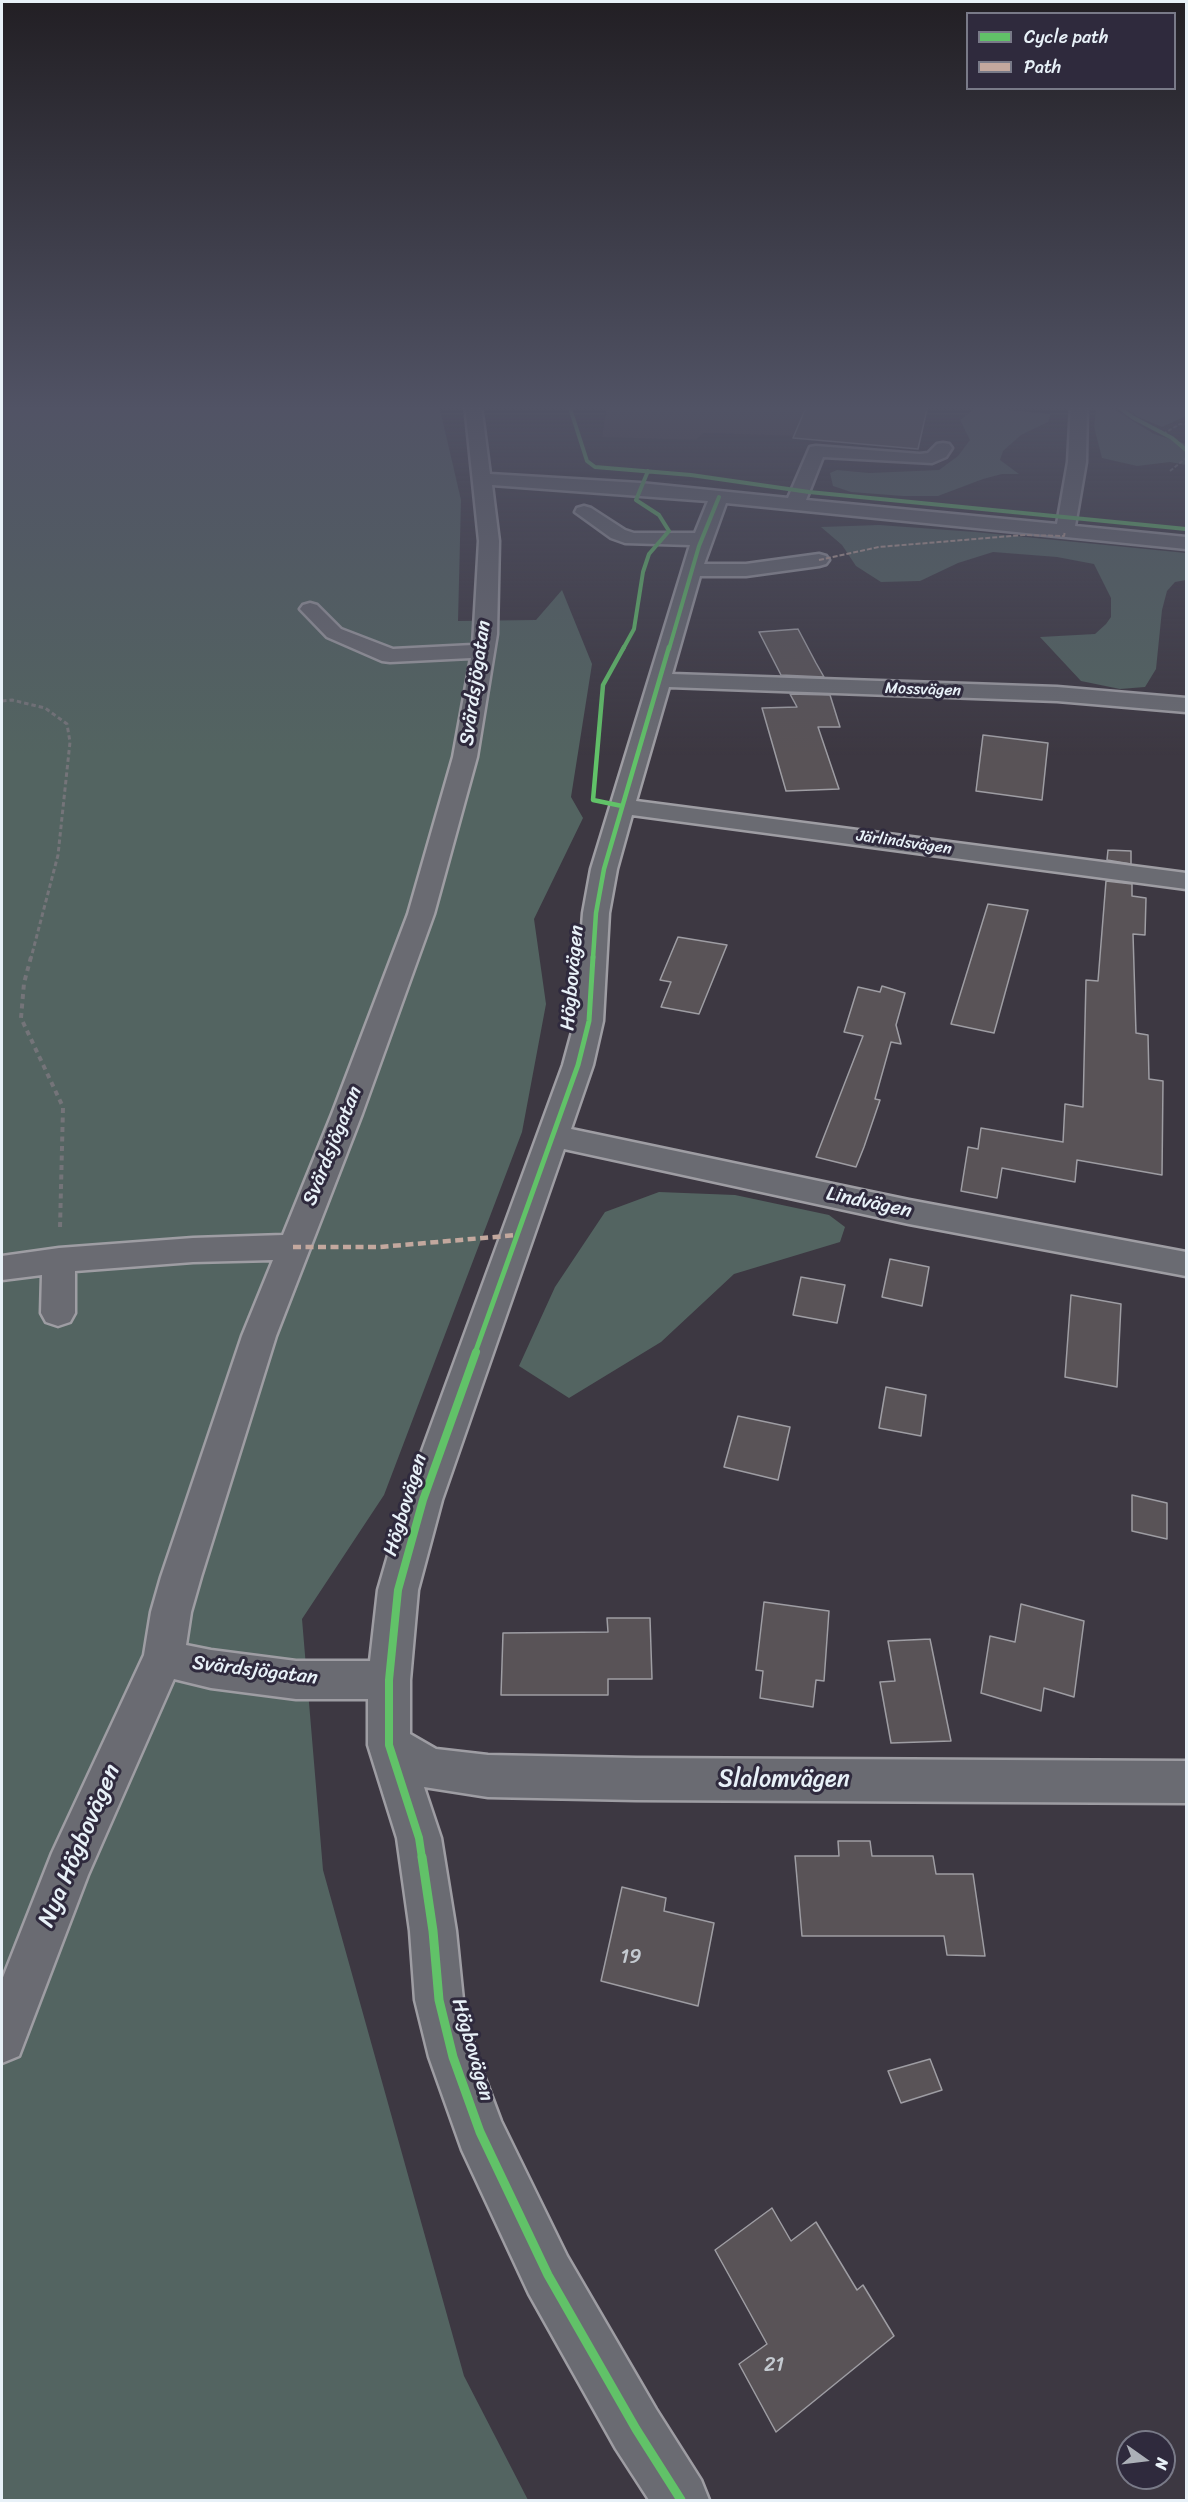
<!DOCTYPE html>
<html>
<head>
<meta charset="utf-8">
<style>
	body { margin:0 }
	#map { position:relative; width:1188px; height:2502px; overflow:hidden; background:#3d3842; font-family:Sriracha,sans-serif }
	canvas { display:block }
	.frame { position:absolute; inset:0; border:3px solid #e8f1f8; pointer-events:none }
	.legend { position:absolute; left:966px; top:12px; width:210px; height:78px; box-sizing:border-box; background:#2f2a3d; border:2px solid #797a88; margin:0; padding:8px 10px; list-style:none; font-size:18px; color:#e8f1f8 }
	.legend li { display:flex; align-items:center; gap:12px; height:30px }
	.legend b { width:30px; border:2px solid #797a88 }
	.north { position:absolute; left:1116px; top:2430px; width:60px; height:60px; box-sizing:border-box; background:#2f2a3d; border:2px solid #797a88; border-radius:50%; rotate:104deg; font-size:16px; font-weight:700; line-height:24px; text-align:center; color:#e8f1f8 }
	.north::after { content:''; display:block; margin:auto; width:21px; height:27px; background:#acb0b8; clip-path:polygon(50% 0,100% 100%,50% 72%,0 100%) }
</style>
</head>
<body>
<div id="map">
<canvas width="1188" height="2502"></canvas>
<div class="frame"></div>
<ul class="legend">
<li><b style="height:8px;background:#61c268"></b>Cycle path</li>
<li><b style="height:8px;background:#c3a89e"></b>Path</li>
</ul>
<div class="north">N</div>
</div>
<script>
const ctx = document.querySelector('canvas').getContext('2d');
ctx.lineJoin = 'round';
function fillPath(path, color) { ctx.fillStyle = color; ctx.fill(path, 'evenodd'); }
const toPath = rows => new Path2D(rows.map(r => 'M' + r).join(''));
function strokePath(path, color, width, dash) { ctx.strokeStyle = color; ctx.lineWidth = width; ctx.lineCap = dash ? 'butt' : 'round'; ctx.setLineDash(dash || []); ctx.stroke(path); }
function write(font, color, halo, rows, align = 'center') {
  ctx.font = font + ' Sriracha,sans-serif'; ctx.lineWidth = 6; ctx.setLineDash([]); ctx.textBaseline = 'middle'; ctx.strokeStyle = halo; ctx.fillStyle = color; for (const [text, x, y, turn = 0] of rows) {
    ctx.save(); ctx.translate(x, y); ctx.rotate((+turn || 0) * Math.PI / 180); ctx.textAlign = isNaN(turn) ? turn : align; if (halo) ctx.strokeText(text, 0, 0); ctx.fillText(text, 0, 0); ctx.restore();
  }
}
fillPath(toPath([
	[607,405,809,405,799,436,703,433,696,440,602,437]
]), '#4c414c');
fillPath(toPath([
	[2,405,439,405,461,500,458,621,536,620,562,590,592,664,571,797,583,818,534,919,546,1004,522,1132,384,1495,302,1619,323,1870,464,2376,528,2500,2,2500],
	[1100,405,1107,405,1154,434,1186,444,1186,465,1170,462,1137,466,1102,458,1094,427,1096,408],
	[1122,405,1186,405,1186,416,1162,427,1138,417],
	[977,407,1051,414,1048,422,1021,435,1003,451,1000,460,1019,474,1002,474,983,479,938,496,903,496,851,492,833,486,830,473,837,470,869,473,939,470,958,456,970,440,960,420],
	[879,525,975,532,1186,553,1186,580,1175,582,1167,591,1162,610,1156,669,1145,687,1120,689,1081,681,1040,637,1095,634,1106,624,1111,617,1111,598,1094,564,1057,557,993,552,958,563,920,581,881,582,856,566,842,545,821,527],
	[659,1192,735,1195,829,1215,845,1227,840,1242,734,1274,661,1342,569,1398,519,1366,555,1287,605,1212]
]), '#536461');
const building = toPath([
	[807,405,928,405,918,449,793,438,807,405],
	[798,629,816,663,824,677,781,675,759,632,798,629],
	[790,694,830,695,840,727,818,727,839,789,786,791,762,708,797,707,790,694],
	[983,735,1048,743,1042,800,976,791,983,735],
	[1108,850,1131,851,1131,864,1107,860,1108,850],
	[1106,881,1132,884,1132,896,1146,898,1145,935,1133,934,1136,1033,1148,1035,1149,1079,1163,1081,1162,1175,1077,1160,1075,1182,1002,1168,997,1198,961,1191,968,1147,978,1149,981,1128,1063,1142,1065,1104,1083,1107,1086,980,1098,981,1106,881],
	[988,904,1028,910,994,1033,951,1024,988,904],
	[678,937,727,945,699,1014,661,1007,671,982,660,980,678,937],
	[882,986,905,993,896,1025,901,1044,891,1042,875,1099,880,1100,864,1147,856,1167,816,1157,863,1036,844,1032,858,987,880,992,882,986],
	[890,1259,929,1267,922,1306,882,1297,890,1259],
	[801,1277,845,1285,837,1323,793,1315,801,1277],
	[1071,1295,1121,1304,1117,1387,1065,1377,1071,1295],
	[886,1387,926,1395,921,1436,879,1428,886,1387],
	[738,1416,790,1427,778,1480,724,1467,738,1416],
	[1132,1495,1167,1503,1167,1539,1132,1531,1132,1495],
	[764,1602,829,1611,824,1681,816,1680,813,1707,760,1698,763,1671,756,1670,764,1602],
	[1021,1604,1084,1621,1074,1697,1044,1688,1041,1711,981,1693,990,1636,1015,1642,1021,1604],
	[607,1618,650,1618,652,1679,608,1679,608,1695,501,1695,503,1633,608,1632,607,1618],
	[930,1639,951,1741,891,1743,880,1682,895,1681,888,1641,930,1639],
	[838,1841,870,1841,872,1856,933,1856,936,1874,973,1874,985,1956,947,1955,944,1936,802,1936,795,1856,839,1856,838,1841],
	[622,1887,666,1898,664,1911,714,1923,698,2006,601,1981,622,1887],
	[930,2059,942,2090,901,2103,888,2071,930,2059],
	[772,2208,791,2241,816,2222,857,2290,863,2285,894,2336,776,2432,739,2364,767,2344,715,2250,772,2208]
]);
fillPath(building, '#595357');
strokePath(building, '#9e9da3', 1.5);
const minor = toPath([
	[465,405,481,405,490,474,640,483,788,498,810,447,816,446,920,454,928,453,937,444,943,443,949,444,952,448,946,457,932,463,823,457,806,500,1057,524,1068,462,1071,405,1087,405,1086,462,1075,526,1186,537,1186,549,726,503,704,564,746,564,819,554,826,556,829,560,826,564,819,566,746,576,700,576,672,674,1057,687,1186,698,1186,712,1057,701,669,687,636,801,1186,873,1186,889,632,815,617,869,609,913,603,1021,593,1065,571,1129,909,1200,1186,1252,1186,1276,909,1224,564,1149,442,1500,418,1590,410,1680,410,1734,436,1749,488,1755,636,1758,1186,1761,1186,1803,636,1800,488,1797,424,1787,441,1838,456,1931,463,2000,477,2057,501,2121,567,2256,656,2409,701,2480,709,2500,649,2500,616,2449,529,2294,462,2150,429,2057,415,2000,410,1931,397,1838,368,1745,368,1699,296,1699,211,1688,174,1679,88,1875,19,2056,2,2063,2,1980,52,1853,144,1655,151,1612,161,1577,242,1336,273,1260,193,1262,75,1271,75,1313,70,1322,58,1326,46,1322,41,1313,42,1275,2,1280,2,1256,59,1248,193,1238,283,1235,332,1114,408,914,453,757,471,658,390,662,382,661,327,637,300,609,303,605,310,603,317,605,341,629,393,649,473,645,479,541,465,405],
	[492,485,708,501,695,533,634,533,625,530,591,508,584,506,577,508,575,512,611,538,625,543,690,545,591,869,583,913,575,1021,563,1065,404,1500,378,1590,370,1661,296,1661,211,1650,186,1645,191,1612,201,1577,276,1336,362,1114,434,914,477,757,497,634,499,541,492,485]
]);
strokePath(minor, '#9e9da3', 5);
strokePath(toPath([
	[1163,434,1180,424,1186,424],
	[1170,471,1186,458]
]), '#747479', 2, [4, 2]);
strokePath(toPath([
	[2,701,12,700,45,708,67,724,70,742,58,855,31,958]
]), '#747479', 3, [4.5, 3]);
strokePath(toPath([
	[31,957,24,983,21,1018,63,1107,60,1228]
]), '#747479', 4, [5, 4.5]);
fillPath(minor, '#6a6b72');
strokePath(toPath([
	[819,560,879,547,1023,535,1064,536,1065,531]
]), '#c3a89e', 2, [5, 2]);
strokePath(toPath([
	[293,1247,380,1247,517,1235]
]), '#c3a89e', 4.5, [8, 4.5]);
strokePath(toPath([
	[569,405,587,461,595,467,691,475,809,492,1186,529],
	[1116,405,1132,417,1172,438,1186,450],
	[623,649,634,629,643,572,649,554,669,531,659,515,636,500,648,471],
	[669,649,699,546,719,497]
]), '#61c268', 4);
strokePath(toPath([
	[622,806,593,800,603,685,624,647],
	[593,958,596,913,604,869,669,647]
]), '#61c268', 4.5);
strokePath(toPath([
	[475,1353,578,1065,589,1021,593,957]
]), '#61c268', 5);
strokePath(toPath([
	[422,1858,419,1838,389,1745,389,1680,398,1590,423,1500,476,1352]
]), '#61c268', 8);
strokePath(toPath([
	[422,1857,433,1931,439,2000,453,2057,480,2132,548,2275,636,2429,681,2500]
]), '#61c268', 9);
const sky = ctx.createLinearGradient(0, 0, 0, 756);
sky.addColorStop(0, '#221f24');
sky.addColorStop(0.54, '#515365');
sky.addColorStop(1, '#51536500');
ctx.fillStyle = sky;
ctx.fillRect(0, 0, 1188, 756);
write('16px', '#e8f1f8', '#2f2a3d', [
	["Mossvägen",923,690,2],
	["Järlindsvägen",904,843,8]
]);
write('20px', '#e8f1f8', '#2f2a3d', [
	["Svärdsjögatan",476,683,-82],
	["Högbovägen",573,978,-85],
	["Svärdsjögatan",333,1146,-68],
	["Lindvägen",869,1203,12],
	["Högbovägen",406,1505,-73],
	["Svärdsjögatan",255,1671,7],
	["Högbovägen",472,2050,74]
]);
write('20px', '#c4cad0', null, [
	["19",631,1958],
	["21",774,2366]
]);
write('24px', '#e8f1f8', '#2f2a3d', [
	["Slalomvägen",784,1780],
	["Nya Högbovägen",80,1846,-67]
]);
</script>
</body>
</html>
